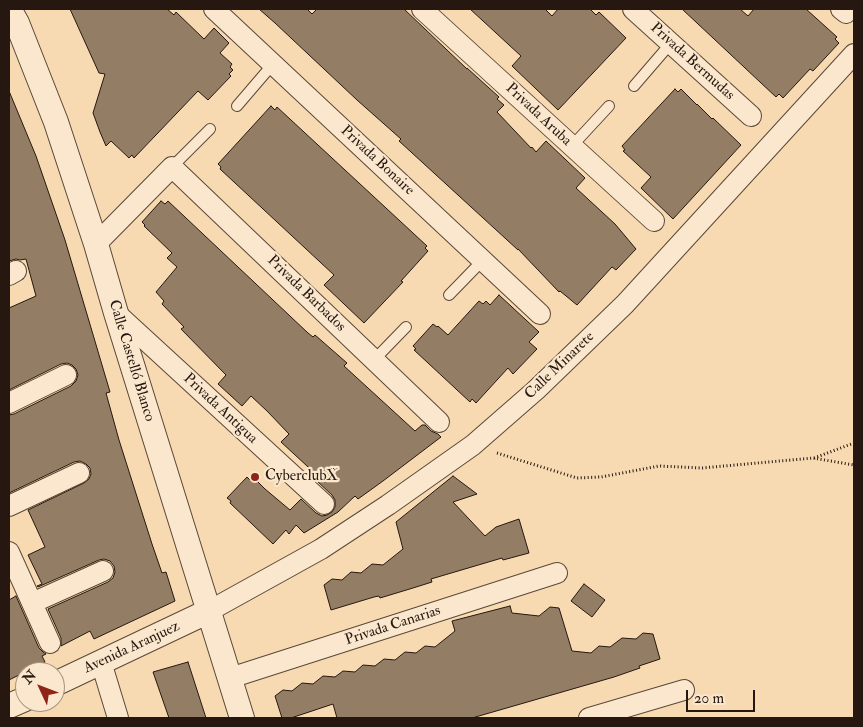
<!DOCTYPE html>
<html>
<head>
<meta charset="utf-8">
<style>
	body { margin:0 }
	#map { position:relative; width:863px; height:727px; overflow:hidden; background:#f7dab2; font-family:"IM FELL Double Pica",serif }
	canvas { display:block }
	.frame { position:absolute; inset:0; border:10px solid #261810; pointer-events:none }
	.north { position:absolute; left:15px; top:662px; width:50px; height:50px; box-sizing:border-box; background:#fae7cd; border:1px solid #a59481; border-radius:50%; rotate:313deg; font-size:14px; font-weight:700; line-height:20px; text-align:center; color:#261810 }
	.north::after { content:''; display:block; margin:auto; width:18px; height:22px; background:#8f2418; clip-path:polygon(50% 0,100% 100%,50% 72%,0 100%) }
	.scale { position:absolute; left:686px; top:690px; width:69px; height:22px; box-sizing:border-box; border:2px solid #261810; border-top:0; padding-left:6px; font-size:15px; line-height:18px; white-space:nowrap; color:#261810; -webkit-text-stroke:4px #fae7cd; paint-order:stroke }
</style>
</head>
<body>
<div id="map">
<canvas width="863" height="727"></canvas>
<div class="frame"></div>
<div class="north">N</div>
<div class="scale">20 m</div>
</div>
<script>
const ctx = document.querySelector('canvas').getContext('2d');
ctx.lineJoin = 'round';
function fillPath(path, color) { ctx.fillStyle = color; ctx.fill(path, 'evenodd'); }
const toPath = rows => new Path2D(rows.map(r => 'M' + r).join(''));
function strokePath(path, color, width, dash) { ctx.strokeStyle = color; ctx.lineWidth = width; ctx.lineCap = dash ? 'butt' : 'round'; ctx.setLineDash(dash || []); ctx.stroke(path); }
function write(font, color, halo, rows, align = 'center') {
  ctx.font = font + ' "IM FELL Double Pica",serif'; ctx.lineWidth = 4.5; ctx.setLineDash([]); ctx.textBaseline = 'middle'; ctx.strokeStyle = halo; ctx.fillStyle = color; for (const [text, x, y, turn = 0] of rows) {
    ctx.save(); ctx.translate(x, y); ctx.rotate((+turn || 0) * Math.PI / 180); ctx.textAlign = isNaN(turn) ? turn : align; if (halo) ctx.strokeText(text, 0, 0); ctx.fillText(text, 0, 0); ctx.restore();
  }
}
const building = toPath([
	[70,9,167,9,174,15,176,12,204,39,214,28,229,43,220,53,232,64,230,67,233,70,229,74,231,76,208,100,198,91,134,158,132,155,129,158,111,141,106,146,100,132,93,113,105,74,99,73,70,9],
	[259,9,307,9,312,14,317,9,404,9,467,69,467,68,499,97,497,99,504,105,497,112,531,148,532,147,536,152,546,141,585,178,576,188,615,224,636,249,616,270,612,267,577,305,560,291,559,292,518,249,518,250,399,141,401,139,357,100,275,23,259,9],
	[470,9,545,9,552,16,558,9,590,9,596,15,599,12,626,38,558,110,512,66,521,56,470,9],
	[682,9,740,9,748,16,754,9,806,9,837,37,835,39,839,43,813,71,810,69,783,98,779,94,776,97,682,9],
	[675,89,678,92,681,89,697,105,697,104,712,119,713,118,741,145,673,219,641,188,651,177,623,151,625,150,622,146,675,89],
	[9,91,36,156,65,240,110,392,106,393,119,440,152,544,162,573,166,572,175,601,94,639,90,631,61,646,61,638,48,609,108,582,113,578,115,572,114,566,110,561,104,559,99,560,38,587,37,586,42,584,28,555,45,547,28,510,84,483,89,479,91,474,90,468,86,464,80,461,74,462,9,493,9,415,14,414,71,386,76,381,78,375,76,369,72,365,67,363,61,364,9,390,9,308,36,296,26,259,20,260,16,259,9,261,9,91],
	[271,106,275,110,277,107,427,246,425,248,428,251,401,281,403,282,364,323,324,285,334,275,220,169,221,167,218,164,271,106],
	[161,201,165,204,168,201,308,333,313,337,315,335,347,363,344,366,415,431,422,425,425,425,431,431,438,434,441,437,383,481,358,499,355,496,338,512,304,533,296,525,289,534,286,530,273,544,230,503,231,501,227,498,247,477,250,480,253,477,265,489,290,510,301,499,316,513,322,516,327,515,332,512,335,507,335,500,332,495,317,481,320,478,281,442,289,434,267,411,251,396,242,406,218,384,226,375,181,329,184,327,162,304,164,301,156,292,177,267,167,258,172,253,144,226,145,225,142,222,161,201],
	[499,295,539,332,529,342,537,349,513,374,508,368,476,403,472,399,470,402,414,350,416,349,413,346,433,324,437,327,438,326,448,335,479,301,483,304,486,301,490,305,499,295],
	[453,476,477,494,453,502,485,536,496,527,519,519,529,553,503,560,502,558,431,579,432,582,413,588,380,598,379,596,374,597,331,610,324,585,332,579,342,580,351,572,361,573,372,564,383,565,403,549,396,522,453,476],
	[584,584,605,600,592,617,571,601,584,584],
	[16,596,39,648,43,652,46,654,42,656,45,662,9,680,9,600,16,596],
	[510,606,512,613,539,616,550,607,559,608,572,651,591,653,599,646,610,647,622,638,636,639,643,633,653,634,660,659,639,666,640,668,614,677,472,718,337,718,333,704,291,718,282,718,275,696,283,690,292,691,302,683,313,684,323,676,335,677,343,671,355,672,363,665,375,666,384,659,395,660,405,652,416,653,425,646,435,647,455,631,452,621,510,606],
	[188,662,206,718,169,718,153,672,188,662]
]);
fillPath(building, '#937d64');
strokePath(building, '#261810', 1);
const service = toPath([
	[634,86,671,43],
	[237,106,273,64],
	[572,146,609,106],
	[172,167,210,129],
	[449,295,483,260],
	[374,360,406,327]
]);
const minor = toPath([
	[214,9,540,314],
	[422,9,654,221],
	[633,9,751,116],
	[841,9,846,13],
	[96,244,172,167,439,422],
	[9,275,16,271],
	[116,313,324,504],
	[9,403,66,375],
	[9,506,79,473],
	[9,552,50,643],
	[32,603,103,571],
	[209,611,321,549,388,505,473,445,536,390,625,304,854,54],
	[101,662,118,718],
	[230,678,557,573],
	[589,718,684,690]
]);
const tertiary = toPath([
	[9,9,17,23,56,122,96,244,116,313,242,718],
	[55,684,209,611],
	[9,706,25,699]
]);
strokePath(service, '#5a4838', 12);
strokePath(minor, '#5a4838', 22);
strokePath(tertiary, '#5a4838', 26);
strokePath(toPath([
	[497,453,577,478,601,477,659,466,702,468,813,458,854,465],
	[814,458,854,443]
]), '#261810', 3, [1, 2.5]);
strokePath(service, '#fae7cd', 10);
strokePath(minor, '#fae7cd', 20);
strokePath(tertiary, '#fae7cd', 24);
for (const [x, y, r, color] of [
	[255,477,5,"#8f2418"]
]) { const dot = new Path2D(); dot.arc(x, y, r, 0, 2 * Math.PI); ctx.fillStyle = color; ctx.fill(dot); strokePath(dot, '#fae7cd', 2); }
write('15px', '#261810', '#fae7cd', [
	["Privada Bermudas",692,62,42],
	["Privada Aruba",538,115,43],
	["Privada Bonaire",377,161,43],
	["Privada Barbados",306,294,44],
	["Calle Castelló Blanco",131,361,73],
	["Calle Minarete",560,366,-44],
	["Privada Antigua",220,409,43],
	["Privada Canarias",393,626,-18],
	["Avenida Aranjuez",132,648,-25]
]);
write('15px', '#261810', '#fae7cd', [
	["CyberclubX",265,477]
], 'left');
</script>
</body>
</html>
